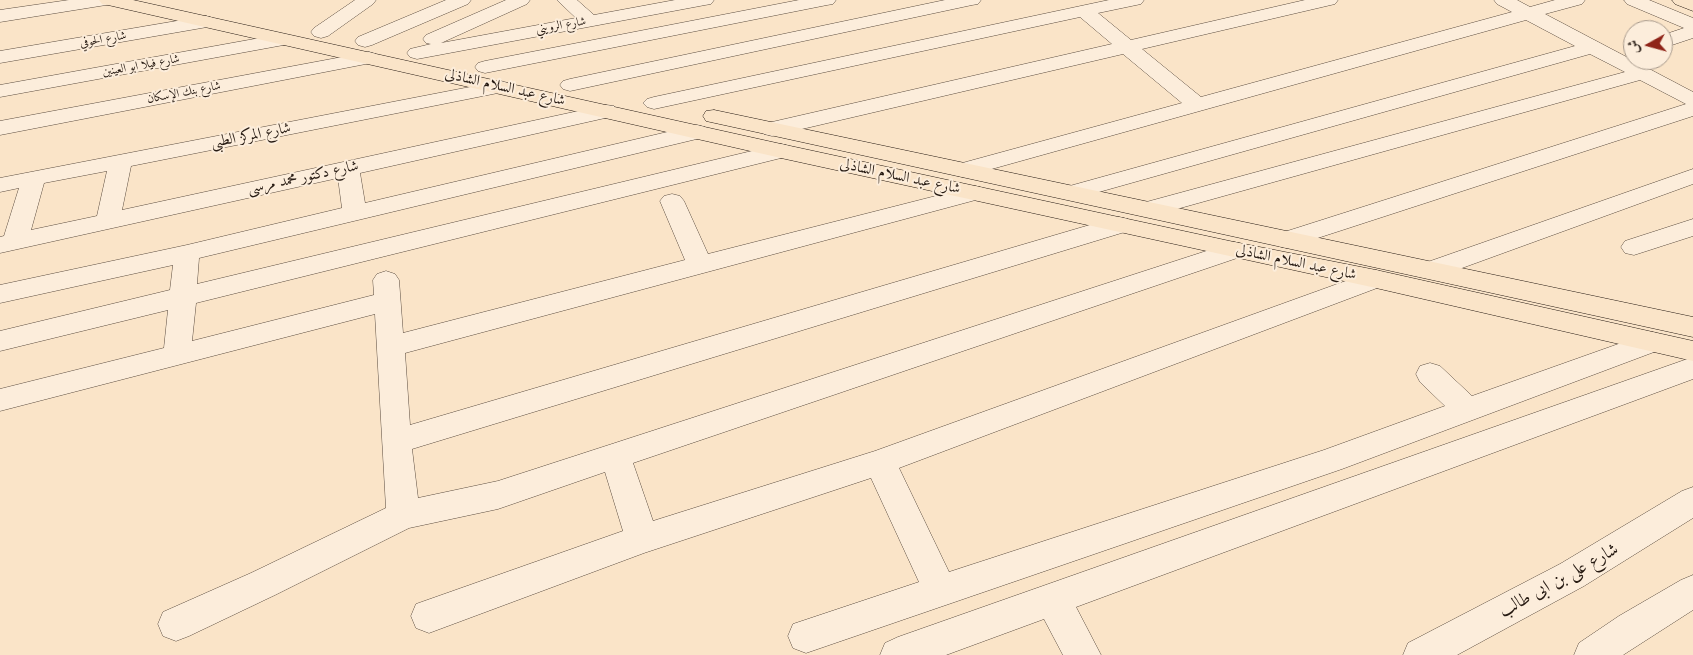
<!DOCTYPE html>
<html>
<head>
<meta charset="utf-8">
<style>
	body { margin:0 }
	#map { position:relative; width:1693px; height:655px; overflow:hidden; background:#fae4c8; font-family:Cardo,Amiri,serif }
	canvas { display:block }
	.north { position:absolute; left:1623px; top:20px; width:50px; height:50px; box-sizing:border-box; background:#fceddb; border:1px solid #a7998b; border-radius:50%; rotate:263deg; font-size:14px; font-weight:700; line-height:20px; text-align:center; color:#271b13 }
	.north::after { content:''; display:block; margin:auto; width:18px; height:22px; background:#8f2418; clip-path:polygon(50% 0,100% 100%,50% 72%,0 100%) }
</style>
</head>
<body>
<div id="map">
<canvas width="1693" height="655"></canvas>
<div class="north">ش</div>
</div>
<script>
const ctx = document.querySelector('canvas').getContext('2d');
ctx.lineJoin = 'round';
const toPath = rows => new Path2D(rows.map(r => 'M' + r).join(''));
function strokePath(path, color, width, dash) { ctx.strokeStyle = color; ctx.lineWidth = width; ctx.lineCap = dash ? 'butt' : 'round'; ctx.setLineDash(dash || []); ctx.stroke(path); }
function fillPath(path, color) { ctx.fillStyle = color; ctx.fill(path, 'evenodd'); }
function write(font, color, halo, rows, align = 'center') {
  ctx.font = font + ' Cardo,Amiri,serif'; ctx.lineWidth = 4; ctx.setLineDash([]); ctx.textBaseline = 'middle'; ctx.strokeStyle = halo; ctx.fillStyle = color; for (const [text, x, y, turn = 0] of rows) {
    ctx.save(); ctx.translate(x, y); ctx.rotate((+turn || 0) * Math.PI / 180); ctx.textAlign = isNaN(turn) ? turn : align; if (halo) ctx.strokeText(text, 0, 0); ctx.fillText(text, 0, 0); ctx.restore();
  }
}
const minor = toPath([
	[69,0,115,0,112,4,106,5,0,22,0,10,69,0],
	[355,0,376,0,373,4,328,36,321,38,314,36,311,32,314,28,355,0],
	[446,0,471,0,468,4,372,45,365,47,358,45,355,41,358,37,446,0],
	[506,0,530,0,527,4,441,43,576,18,557,0,577,0,594,15,675,0,714,0,711,4,705,5,417,59,410,57,407,53,410,49,431,44,426,43,423,39,426,35,506,0],
	[799,0,836,0,833,4,827,5,485,73,478,71,475,67,478,63,485,61,799,0],
	[945,0,981,0,978,4,972,5,570,91,563,89,560,85,563,81,570,79,945,0],
	[1109,0,1144,0,1141,4,1098,13,1131,40,1305,0,1338,0,1335,4,1142,49,1201,97,1512,12,1497,4,1494,0,1517,0,1530,7,1555,0,1585,0,1582,4,1545,14,1693,92,1693,116,1287,248,1278,246,1274,240,1278,234,1686,104,1640,80,1148,217,1139,214,1136,209,1139,204,1625,72,1590,54,1074,199,1066,197,1062,192,1066,187,1575,46,1526,20,963,177,955,175,951,170,955,165,1182,103,1123,54,772,136,764,134,761,129,764,124,772,122,1112,44,1080,17,654,109,647,107,643,103,647,99,654,97,1109,0],
	[1624,0,1649,0,1693,18,1693,38,1663,48,1663,35,1684,28,1627,4,1624,0],
	[206,16,213,18,215,22,213,26,0,63,0,51,206,16],
	[282,34,289,36,292,40,289,44,0,97,0,85,282,34],
	[369,52,376,54,379,58,376,62,0,135,0,121,369,52],
	[501,81,508,83,511,87,508,91,131,166,122,210,606,105,614,106,617,111,614,116,360,173,365,203,697,125,705,127,708,132,705,137,199,258,197,284,781,144,789,146,792,151,789,156,196,303,192,341,374,295,373,280,377,274,386,271,395,274,399,280,403,333,685,260,660,201,664,196,672,194,680,196,684,201,708,254,975,186,983,188,987,193,983,198,405,353,410,425,1110,219,1119,217,1128,219,1131,225,1128,231,412,449,418,498,498,481,1234,242,1243,244,1247,250,1243,256,633,463,653,521,875,451,1376,270,1385,273,1389,279,1385,285,899,468,949,572,1324,450,1445,406,1420,382,1416,374,1420,366,1430,363,1440,366,1472,396,1652,332,1662,335,1666,342,1662,349,1342,469,806,653,793,648,788,636,793,624,919,582,871,478,644,553,429,633,416,628,411,616,416,604,623,531,605,472,498,509,409,528,275,595,189,636,176,641,163,636,158,624,163,612,251,573,386,508,375,314,0,411,0,389,164,348,168,310,0,351,0,331,170,290,173,265,0,303,0,285,187,245,342,208,338,178,0,253,0,237,4,236,19,188,0,192,0,178,501,81],
	[107,171,97,216,31,230,44,183,107,171],
	[1693,169,1693,184,1440,276,1431,279,1422,276,1418,270,1422,264,1693,169],
	[1693,219,1693,236,1634,255,1625,253,1621,247,1625,241,1693,219],
	[1693,357,1693,379,1076,607,1101,655,1063,655,1044,619,946,655,880,655,885,643,898,637,1693,357],
	[1693,487,1693,518,1584,586,1457,655,1403,655,1408,643,1560,564,1682,491,1693,487],
	[1693,575,1693,610,1623,655,1574,655,1579,643,1619,616,1681,580,1693,575]
]);
const major = toPath([
	[99,0,133,0,781,144,1234,242,1376,270,1693,341,1693,361,1376,288,781,158,108,5,102,4,99,0],
	[1672,0,1693,0,1693,11,1675,4,1672,0],
	[714,110,1693,317,1693,337,706,121,703,116,706,111,714,110]
]);
strokePath(minor, '#5c4d40', 1);
strokePath(major, '#271b13', 1);
fillPath(minor, '#fceddb');
fillPath(major, '#fae4c8');
write('12px', '#271b13', '#fceddb', [
	["شارع الرويني",561,26,-10],
	["شارع الحوفي",103,40,-10],
	["شارع فيلا ابو العينين",141,66,-10],
	["شارع بنك الإسكان",184,93,-11]
]);
write('15px', '#271b13', '#fceddb', [
	["شارع عبد السلام الشاذلى",505,88,13],
	["شارع المركز الطبى",251,136,-11],
	["شارع عبد السلام الشاذلى",900,177,12],
	["شارع دكتور محمد مرسى",303,178,-12],
	["شارع عبد السلام الشاذلى",1296,263,12]
]);
write('18px', '#271b13', '#fceddb', [
	["شارع على بن ابى طالب",1559,581,-29]
]);
</script>
</body>
</html>
